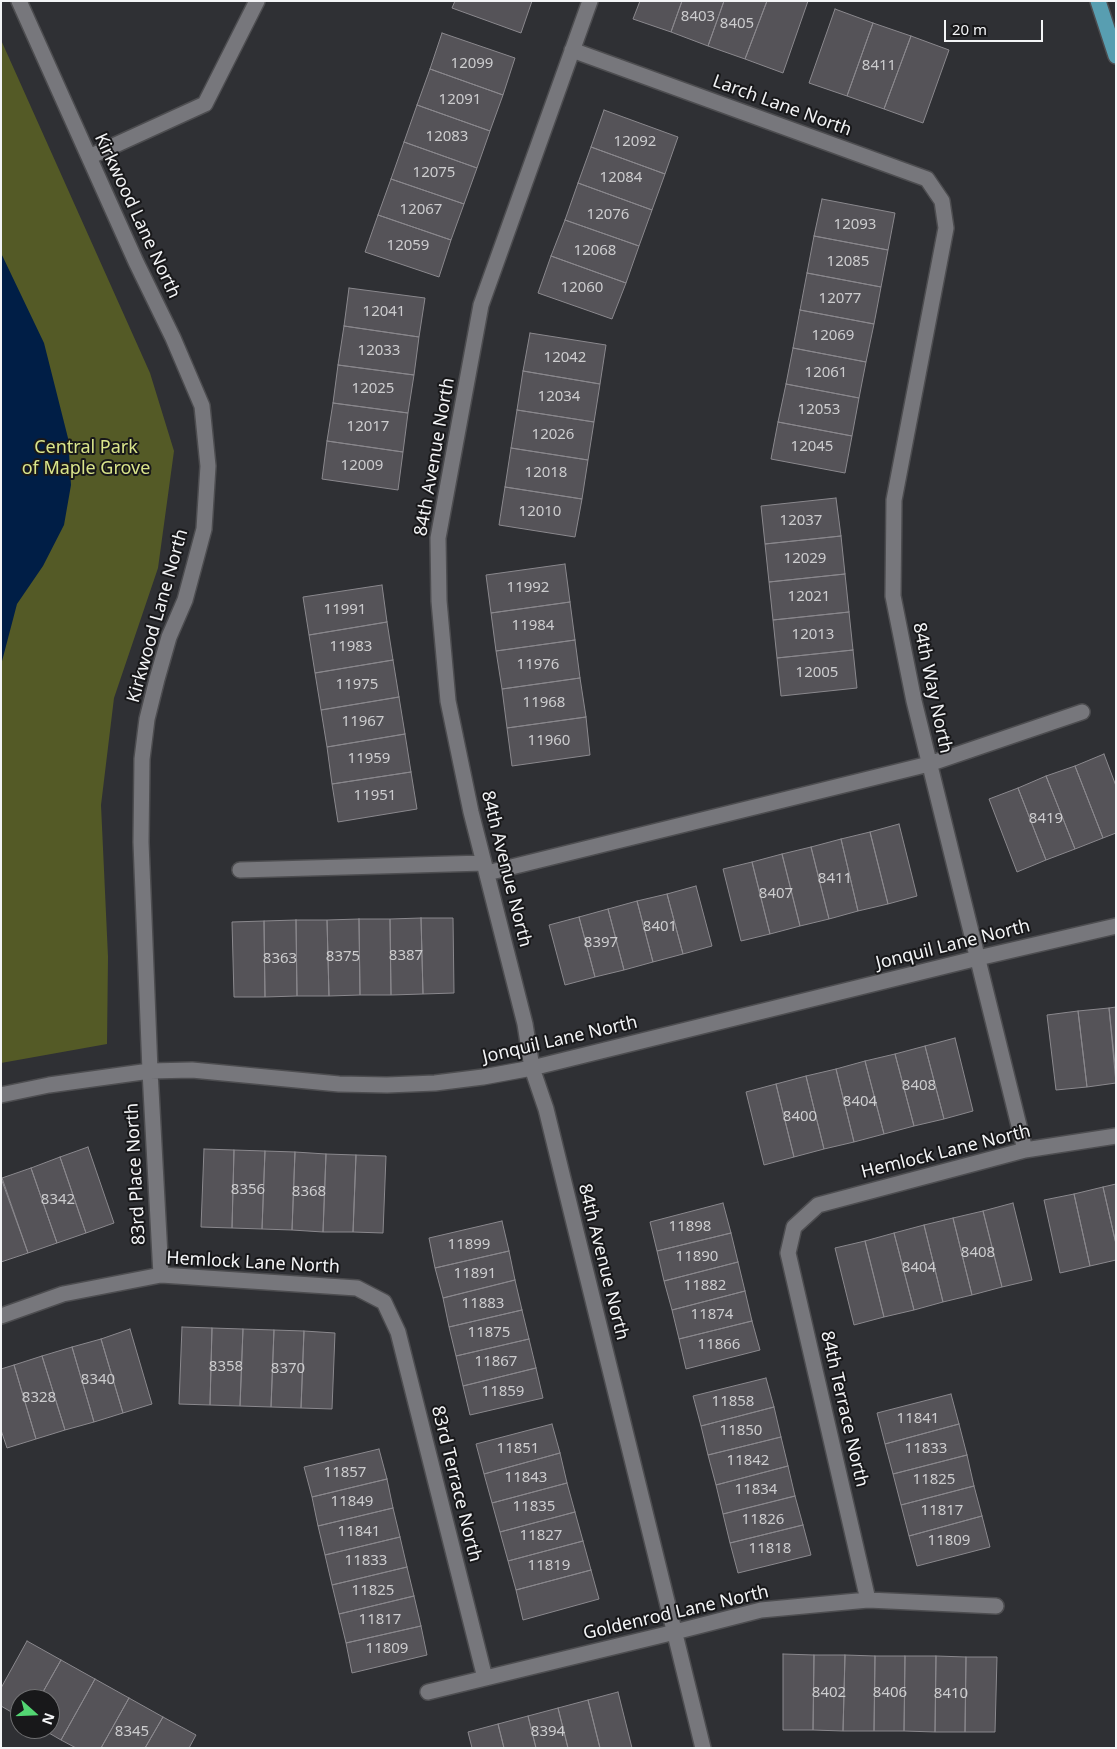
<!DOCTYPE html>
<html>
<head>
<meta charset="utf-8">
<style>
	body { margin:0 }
	#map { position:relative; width:1117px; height:1749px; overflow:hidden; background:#2f3034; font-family:"Noto Sans",sans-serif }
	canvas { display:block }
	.frame { position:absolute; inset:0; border:2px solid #f3f4f6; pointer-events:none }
	.north { position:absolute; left:10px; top:1689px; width:50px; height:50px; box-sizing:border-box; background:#18181a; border:1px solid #707072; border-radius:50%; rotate:110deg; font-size:14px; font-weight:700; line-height:20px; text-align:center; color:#f3f4f6 }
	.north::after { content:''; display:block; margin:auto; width:18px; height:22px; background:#53d673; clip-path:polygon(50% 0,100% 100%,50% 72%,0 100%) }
	.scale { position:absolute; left:944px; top:20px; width:99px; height:22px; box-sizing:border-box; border:2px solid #f3f4f6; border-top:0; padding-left:6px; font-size:15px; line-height:18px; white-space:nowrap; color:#f3f4f6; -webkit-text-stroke:4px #18181a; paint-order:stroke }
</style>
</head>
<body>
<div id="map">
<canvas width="1117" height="1749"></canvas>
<div class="frame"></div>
<div class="north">N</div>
<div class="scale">20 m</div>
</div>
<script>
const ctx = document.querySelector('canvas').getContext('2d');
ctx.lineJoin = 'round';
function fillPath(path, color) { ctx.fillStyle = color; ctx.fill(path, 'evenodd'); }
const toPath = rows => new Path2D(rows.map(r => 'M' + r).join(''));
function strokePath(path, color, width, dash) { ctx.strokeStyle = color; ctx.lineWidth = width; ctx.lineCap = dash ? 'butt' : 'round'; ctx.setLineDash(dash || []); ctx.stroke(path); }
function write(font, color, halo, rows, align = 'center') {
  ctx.font = font + ' "Noto Sans",sans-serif'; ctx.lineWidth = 4; ctx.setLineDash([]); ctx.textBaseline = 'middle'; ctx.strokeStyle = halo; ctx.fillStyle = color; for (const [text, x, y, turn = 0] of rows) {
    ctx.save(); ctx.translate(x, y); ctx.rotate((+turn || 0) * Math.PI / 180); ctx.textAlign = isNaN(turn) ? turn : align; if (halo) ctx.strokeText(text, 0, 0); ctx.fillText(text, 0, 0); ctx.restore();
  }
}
fillPath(toPath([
	[1,40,150,373,174,451,158,568,114,698,101,805,108,957,107,1044,1,1063]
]), '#545a26');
fillPath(toPath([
	[1,253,44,343,68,438,71,485,64,525,43,566,17,604,1,665]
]), '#001e46');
const building = toPath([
	[455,1,532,1,521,33,452,8,455,1],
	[640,1,682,1,671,32,633,19,640,1],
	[682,1,724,1,708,46,671,32,682,1],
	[724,1,767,1,745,59,708,46,724,1],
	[767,1,808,1,783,73,745,59,767,1],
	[835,9,873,23,847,96,809,83,835,9],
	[873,23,911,36,884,109,847,96,873,23],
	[442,33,515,58,503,95,430,69,442,33],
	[911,36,949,50,923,123,884,109,911,36],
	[430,69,503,95,490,131,417,105,430,69],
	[417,105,490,131,477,168,404,142,417,105],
	[604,110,678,137,665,174,591,147,604,110],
	[404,142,477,168,464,204,391,179,404,142],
	[591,147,665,174,652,210,578,183,591,147],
	[391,179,464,204,451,240,378,215,391,179],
	[578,183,652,210,639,246,565,220,578,183],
	[822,199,895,213,888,250,814,236,822,199],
	[378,215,451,240,439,277,365,252,378,215],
	[565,220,639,246,626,283,551,256,565,220],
	[814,236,888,250,881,287,807,273,814,236],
	[551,256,626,283,612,319,538,293,551,256],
	[807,273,881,287,874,324,800,310,807,273],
	[349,288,425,298,419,337,344,326,349,288],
	[800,310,874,324,866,362,793,348,800,310],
	[344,326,419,337,414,375,338,365,344,326],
	[530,333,606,345,600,384,523,371,530,333],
	[793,348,866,362,859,398,786,384,793,348],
	[338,365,414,375,408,413,333,403,338,365],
	[523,371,600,384,594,422,517,410,523,371],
	[786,384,859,398,852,436,778,422,786,384],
	[333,403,408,413,403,452,327,441,333,403],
	[517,410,594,422,588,460,511,448,517,410],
	[778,422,852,436,845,473,771,459,778,422],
	[327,441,403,452,398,490,322,479,327,441],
	[511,448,588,460,582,499,505,487,511,448],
	[505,487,582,499,575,537,499,525,505,487],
	[836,498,841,536,765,544,761,506,836,498],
	[841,536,845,574,769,582,765,544,841,536],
	[565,564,570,602,491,613,486,575,565,564],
	[845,574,849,612,773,620,769,582,845,574],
	[382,585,387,622,309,635,303,597,382,585],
	[570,602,575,640,496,651,491,613,570,602],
	[849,612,853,650,777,658,773,620,849,612],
	[387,622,393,660,315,673,309,635,387,622],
	[575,640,580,678,502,689,496,651,575,640],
	[853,650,857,688,781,696,777,658,853,650],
	[393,660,399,697,321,710,315,673,393,660],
	[580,678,586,717,507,728,502,689,580,678],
	[399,697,405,734,327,747,321,710,399,697],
	[586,717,590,755,512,766,507,728,586,717],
	[405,734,411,772,332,784,327,747,405,734],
	[1104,754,1116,786,1116,833,1103,838,1075,766,1104,754],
	[1075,766,1103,838,1075,849,1046,776,1075,766],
	[411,772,417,809,338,822,332,784,411,772],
	[1046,776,1075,849,1046,860,1018,788,1046,776],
	[1018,788,1046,860,1017,872,989,799,1018,788],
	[899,824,917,896,888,904,870,832,899,824],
	[870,832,888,904,858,911,841,839,870,832],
	[841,839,858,911,829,919,811,847,841,839],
	[811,847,829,919,800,926,782,854,811,847],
	[782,854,800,926,770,934,752,862,782,854],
	[752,862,770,934,741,941,723,869,752,862],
	[696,886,712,946,683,954,667,894,696,886],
	[667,894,683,954,653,962,637,901,667,894],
	[637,901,653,962,624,970,608,909,637,901],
	[608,909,624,970,595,977,579,917,608,909],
	[579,917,595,977,565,985,549,925,579,917],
	[421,918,423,994,391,995,390,919,421,918],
	[421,918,453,918,454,993,423,994,421,918],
	[359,919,360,995,329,996,327,920,359,919],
	[359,919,390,919,391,995,360,995,359,919],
	[296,920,297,996,265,997,264,921,296,920],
	[296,920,327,920,329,996,297,996,296,920],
	[264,921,265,997,234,997,232,922,264,921],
	[1116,1007,1116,1074,1109,1008,1116,1007],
	[1109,1008,1116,1083,1087,1087,1078,1011,1109,1008],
	[1078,1011,1087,1087,1056,1090,1047,1015,1078,1011],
	[955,1038,973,1111,944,1119,925,1046,955,1038],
	[925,1046,944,1119,914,1126,895,1054,925,1046],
	[895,1054,914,1126,884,1134,865,1061,895,1054],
	[865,1061,884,1134,854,1142,836,1069,865,1061],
	[836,1069,854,1142,824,1149,806,1076,836,1069],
	[806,1076,824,1149,794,1157,776,1084,806,1076],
	[776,1084,794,1157,764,1165,746,1092,776,1084],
	[88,1147,114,1223,86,1233,60,1157,88,1147],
	[204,1149,234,1150,232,1228,201,1227,204,1149],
	[234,1150,265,1151,262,1229,232,1228,234,1150],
	[265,1151,295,1152,292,1230,262,1229,265,1151],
	[295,1152,326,1154,323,1232,292,1230,295,1152],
	[326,1154,356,1155,353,1232,323,1232,326,1154],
	[356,1155,386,1156,383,1233,353,1232,356,1155],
	[60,1157,86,1233,57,1243,31,1168,60,1157],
	[31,1168,57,1243,28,1253,2,1178,31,1168],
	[1,1178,28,1253,1,1262,1,1178],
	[1116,1184,1116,1244,1103,1187,1116,1184],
	[1103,1187,1116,1244,1116,1260,1090,1266,1074,1194,1103,1187],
	[1074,1194,1090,1266,1060,1273,1044,1200,1074,1194],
	[723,1203,731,1233,657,1251,650,1222,723,1203],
	[1013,1203,1032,1280,1002,1287,983,1211,1013,1203],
	[983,1211,1002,1287,972,1295,953,1218,983,1211],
	[953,1218,972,1295,943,1302,924,1225,953,1218],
	[502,1221,509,1251,435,1268,429,1238,502,1221],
	[924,1225,943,1302,914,1310,894,1233,924,1225],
	[731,1233,738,1262,664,1281,657,1251,731,1233],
	[894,1233,914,1310,884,1317,865,1241,894,1233],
	[865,1241,884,1317,854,1325,835,1248,865,1241],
	[509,1251,515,1280,443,1298,435,1268,509,1251],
	[738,1262,745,1291,672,1310,664,1281,738,1262],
	[515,1280,522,1310,449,1327,443,1298,515,1280],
	[745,1291,752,1321,679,1339,672,1310,745,1291],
	[522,1310,529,1339,456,1356,449,1327,522,1310],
	[752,1321,760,1350,686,1369,679,1339,752,1321],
	[182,1327,212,1328,210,1405,179,1404,182,1327],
	[212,1328,243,1329,240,1406,210,1405,212,1328],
	[130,1329,152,1404,123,1413,101,1339,130,1329],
	[243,1329,274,1330,271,1407,240,1406,243,1329],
	[274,1330,304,1331,301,1408,271,1407,274,1330],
	[304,1331,335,1333,332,1409,301,1408,304,1331],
	[101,1339,123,1413,94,1422,72,1347,101,1339],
	[529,1339,536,1368,463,1386,456,1356,529,1339],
	[72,1347,94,1422,65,1430,42,1356,72,1347],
	[42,1356,65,1430,36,1439,14,1365,42,1356],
	[14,1365,36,1439,7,1448,1,1430,1,1369,14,1365],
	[536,1368,543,1398,470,1415,463,1386,536,1368],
	[766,1378,774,1407,701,1426,693,1396,766,1378],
	[951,1394,959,1424,885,1444,877,1413,951,1394],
	[774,1407,781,1437,708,1455,701,1426,774,1407],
	[552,1424,560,1453,484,1474,476,1444,552,1424],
	[959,1424,967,1455,893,1474,885,1444,959,1424],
	[781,1437,788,1466,716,1485,708,1455,781,1437],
	[379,1449,387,1479,312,1497,304,1467,379,1449],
	[560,1453,567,1483,492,1503,484,1474,560,1453],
	[967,1455,974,1486,901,1505,893,1474,967,1455],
	[788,1466,795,1496,723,1514,716,1485,788,1466],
	[387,1479,393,1508,318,1526,312,1497,387,1479],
	[567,1483,575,1512,500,1532,492,1503,567,1483],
	[974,1486,982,1516,909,1536,901,1505,974,1486],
	[795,1496,803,1525,730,1543,723,1514,795,1496],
	[393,1508,400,1537,325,1555,318,1526,393,1508],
	[575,1512,583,1541,508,1561,500,1532,575,1512],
	[982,1516,990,1547,917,1566,909,1536,982,1516],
	[803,1525,811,1555,738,1573,730,1543,803,1525],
	[400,1537,407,1567,332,1585,325,1555,400,1537],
	[583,1541,591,1570,516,1590,508,1561,583,1541],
	[407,1567,414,1596,339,1614,332,1585,407,1567],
	[591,1570,599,1599,523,1620,516,1590,591,1570],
	[414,1596,421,1626,346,1643,339,1614,414,1596],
	[421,1626,427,1655,352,1673,346,1643,421,1626],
	[27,1641,61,1660,39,1699,20,1699,20,1717,1,1706,1,1688,27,1641],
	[783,1654,814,1655,813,1730,783,1730,783,1654],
	[814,1655,845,1655,843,1731,813,1730,814,1655],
	[845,1655,875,1656,874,1731,843,1731,845,1655],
	[875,1656,905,1656,904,1731,874,1731,875,1656],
	[905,1656,936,1656,935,1732,904,1731,905,1656],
	[936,1656,966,1657,965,1732,935,1732,936,1656],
	[966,1657,997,1657,995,1732,965,1732,966,1657],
	[61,1660,95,1679,61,1740,42,1729,50,1729,50,1699,39,1699,61,1660],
	[95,1679,129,1698,101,1748,76,1748,61,1740,95,1679],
	[618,1692,632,1748,600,1748,588,1700,618,1692],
	[129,1698,163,1717,145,1748,101,1748,129,1698],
	[588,1700,600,1748,568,1748,558,1708,588,1700],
	[558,1708,568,1748,536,1748,528,1716,558,1708],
	[528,1716,536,1748,504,1748,498,1724,528,1716],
	[163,1717,196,1735,189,1748,145,1748,163,1717],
	[498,1724,504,1748,472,1748,468,1732,498,1724]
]);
fillPath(building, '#555358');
strokePath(building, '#8a888d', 1);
const minor = toPath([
	[19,1,136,262,173,338,202,406,208,466,204,529,185,600,169,637,157,679,147,719,142,759,141,842,150,1071,161,1275],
	[590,1,481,305,438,538,439,601,448,701,471,812,525,1024,532,1068,546,1109,703,1748],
	[572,50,927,179,942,201,946,228,894,500,893,596,914,701,1025,1150],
	[89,157,205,104,257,1],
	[240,870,484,863],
	[487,873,929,764,1082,712],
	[1,1095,49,1085,150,1071,192,1070,339,1084,387,1085,435,1083,483,1077,532,1068,978,958,1116,926],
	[1,1316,63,1294,161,1275,357,1288,384,1302,398,1332,485,1678],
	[868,1600,788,1253,794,1227,818,1205,1025,1150,1116,1136],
	[428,1692,675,1632,761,1610,868,1600,996,1606]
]);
const major = toPath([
	[1098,1,1116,56]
]);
strokePath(minor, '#4d4d50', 18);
strokePath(major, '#4d4d50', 18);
strokePath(minor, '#77777c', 15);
strokePath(major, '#589eb1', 15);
write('15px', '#ccccce', null, [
	["8403",698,17],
	["8405",737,24],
	["12099",472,64],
	["8411",879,66],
	["12091",460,100],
	["12083",447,137],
	["12092",635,142],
	["12075",434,173],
	["12084",621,178],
	["12067",421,210],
	["12076",608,215],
	["12093",855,225],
	["12059",408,246],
	["12068",595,251],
	["12085",848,262],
	["12060",582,288],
	["12077",840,299],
	["12041",384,312],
	["12069",833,336],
	["12033",379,351],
	["12042",565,358],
	["12061",826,373],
	["12025",373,389],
	["12034",559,397],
	["12053",819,410],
	["12017",368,427],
	["12026",553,435],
	["12045",812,447],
	["12009",362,466],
	["12018",546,473],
	["12010",540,512],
	["12037",801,521],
	["12029",805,559],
	["11992",528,588],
	["12021",809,597],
	["11991",345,610],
	["11984",533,626],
	["12013",813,635],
	["11983",351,647],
	["11976",538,665],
	["12005",817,673],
	["11975",357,685],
	["11968",544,703],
	["11967",363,722],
	["11960",549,741],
	["11959",369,759],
	["11951",375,796],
	["8419",1046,819],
	["8411",835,879],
	["8407",776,894],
	["8401",660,927],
	["8397",601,943],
	["8387",406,956],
	["8375",343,957],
	["8363",280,959],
	["8408",919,1086],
	["8404",860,1102],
	["8400",800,1117],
	["8356",248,1190],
	["8368",309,1192],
	["8342",58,1200],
	["11898",690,1227],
	["11899",469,1245],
	["8408",978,1253],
	["11890",697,1257],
	["8404",919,1268],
	["11891",475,1274],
	["11882",705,1286],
	["11883",483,1304],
	["11874",712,1315],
	["11875",489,1333],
	["11866",719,1345],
	["11867",496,1362],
	["8358",226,1367],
	["8370",288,1369],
	["8340",98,1380],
	["11859",503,1392],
	["8328",39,1398],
	["11858",733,1402],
	["11841",918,1419],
	["11850",741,1431],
	["11851",518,1449],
	["11833",926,1449],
	["11842",748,1461],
	["11857",345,1473],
	["11843",526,1478],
	["11825",934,1480],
	["11834",756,1490],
	["11849",352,1502],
	["11835",534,1507],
	["11817",942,1511],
	["11826",763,1520],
	["11841",359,1532],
	["11827",541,1536],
	["11809",949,1541],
	["11818",770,1549],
	["11833",366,1561],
	["11819",549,1566],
	["11825",373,1591],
	["11817",380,1620],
	["11809",387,1649],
	["8402",829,1693],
	["8406",890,1693],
	["8410",951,1694],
	["8345",132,1732],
	["8394",548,1732]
]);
write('18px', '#f3f4f6', '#18181a', [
	["Larch Lane North",782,106,20],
	["Kirkwood Lane North",137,216,65],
	["84th Avenue North",435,457,-80],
	["Kirkwood Lane North",158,616,-74],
	["84th Way North",932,688,78],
	["84th Avenue North",506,869,76],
	["Jonquil Lane North",953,945,-14],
	["Jonquil Lane North",560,1040,-13],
	["Hemlock Lane North",946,1152,-14],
	["83rd Place North",136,1174,-93],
	["84th Avenue North",603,1262,76],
	["Hemlock Lane North",253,1263,3],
	["84th Terrace North",844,1409,77],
	["83rd Terrace North",456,1484,76],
	["Goldenrod Lane North",676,1613,-13]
]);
write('18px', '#dae58b', '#18181a', [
	["Central Park",86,448],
	["of Maple Grove",86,469]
]);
</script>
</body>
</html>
